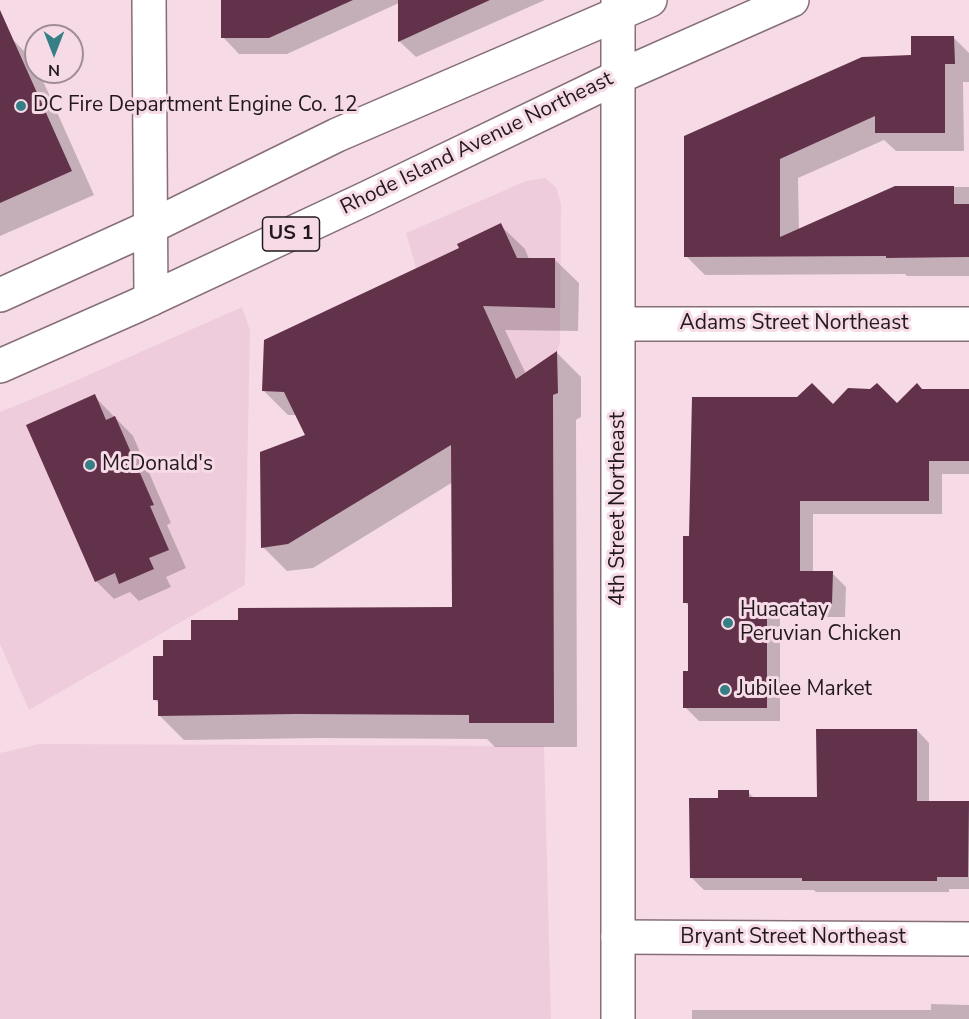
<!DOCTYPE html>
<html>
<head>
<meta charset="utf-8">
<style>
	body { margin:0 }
	#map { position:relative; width:969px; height:1019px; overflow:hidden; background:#f6dbe7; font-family:"Nunito Sans",sans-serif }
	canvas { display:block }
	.north { position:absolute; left:24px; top:24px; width:60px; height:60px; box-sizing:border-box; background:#f6dbe7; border:2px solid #a18d96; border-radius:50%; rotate:180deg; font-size:16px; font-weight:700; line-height:24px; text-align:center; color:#22181d }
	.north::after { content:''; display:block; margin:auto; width:21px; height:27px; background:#377f86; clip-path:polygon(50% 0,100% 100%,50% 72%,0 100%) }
</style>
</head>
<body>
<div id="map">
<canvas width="969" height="1019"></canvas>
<div class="north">N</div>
</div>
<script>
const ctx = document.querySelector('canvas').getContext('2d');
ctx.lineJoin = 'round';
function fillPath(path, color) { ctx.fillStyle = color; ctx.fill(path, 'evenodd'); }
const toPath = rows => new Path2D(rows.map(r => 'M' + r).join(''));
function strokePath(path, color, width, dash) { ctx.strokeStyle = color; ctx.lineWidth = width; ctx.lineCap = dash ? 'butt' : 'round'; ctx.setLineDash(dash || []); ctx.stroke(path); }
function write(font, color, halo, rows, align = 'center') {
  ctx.font = font + ' "Nunito Sans",sans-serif'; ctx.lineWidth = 6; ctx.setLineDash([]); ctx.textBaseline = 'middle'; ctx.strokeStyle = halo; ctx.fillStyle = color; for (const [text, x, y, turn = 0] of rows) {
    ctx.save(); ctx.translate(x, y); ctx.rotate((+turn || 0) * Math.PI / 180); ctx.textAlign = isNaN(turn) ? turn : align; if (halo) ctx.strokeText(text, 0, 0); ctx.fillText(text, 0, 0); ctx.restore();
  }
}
fillPath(toPath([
	[545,178,556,187,561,204,560,342,557,351,474,407,422,289,406,233,526,181],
	[242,307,250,330,245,585,29,710,0,644,0,412,59,388],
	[39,744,544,746,551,1019,0,1019,0,753]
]), '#efccdc');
fillPath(toPath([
	[223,0,545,0,416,57,399,41,399,3,287,54,239,54,223,37],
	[11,38,34,61,36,65,36,72,39,72,94,195,0,236,0,43],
	[954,38,969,53,969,82,963,82,964,151,896,151,884,140,798,178,799,231,895,187,969,187,969,276,907,276,905,274,705,275,686,256,685,137,912,56],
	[500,225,525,249,529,259,554,259,579,283,578,331,505,330,526,374,557,353,581,377,581,417,576,420,577,747,495,747,487,739,321,738,184,740,160,716,160,704,154,699,164,657,193,641,240,621,453,609,453,482,313,568,287,571,263,547,307,435,297,415,288,415,263,390,461,249],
	[922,390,969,390,969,474,942,474,942,514,813,514,813,573,832,573,846,587,845,617,780,617,780,721,699,721,685,707,690,673,690,607,685,602,691,538,833,406,897,405],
	[94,396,133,436,171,523,167,525,186,568,166,577,171,587,139,601,130,592,114,599,96,581],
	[917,730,929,743,929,803,969,803,969,889,949,889,949,892,816,892,814,890,704,890,692,878,720,800,748,792,755,799,819,799],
	[931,1004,969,1005,969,1019,692,1019,692,1010,931,1010]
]), '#0003');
fillPath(toPath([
	[221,0,353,0,269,38,221,38],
	[398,0,490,0,398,42],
	[0,10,72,171,0,203],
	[911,36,954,36,955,64,945,64,945,133,875,133,875,116,780,159,780,237,895,186,954,186,954,204,969,204,969,257,886,258,886,256,684,257,684,136,862,57,911,55],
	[501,223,517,258,555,258,555,308,483,306,516,379,557,351,558,393,553,395,554,723,469,723,469,715,296,714,158,716,158,700,153,700,153,656,163,656,163,640,191,640,191,620,238,620,238,608,452,607,451,445,288,544,261,548,260,452,305,435,284,392,262,391,264,340,459,248,457,244],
	[812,383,833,404,848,388,870,389,877,383,897,403,917,383,922,389,969,389,969,461,929,461,929,501,800,501,800,571,833,571,832,604,767,604,767,708,683,708,683,671,688,671,688,603,683,603,683,536,689,536,692,397,797,397],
	[95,394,106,420,115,416,154,505,150,506,169,550,149,558,154,569,119,584,115,573,95,582,26,425],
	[816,729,917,729,917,801,969,801,968,877,937,877,937,881,802,881,802,878,690,878,689,798,718,798,718,790,749,790,749,797,817,797]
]), '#62314a');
const street = toPath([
	[149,0,151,299],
	[619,324,969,324],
	[618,937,969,939]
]);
const secondary = toPath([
	[618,0,618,1019]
]);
const primary = toPath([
	[0,295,150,227,337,135,650,0],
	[0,366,136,306,367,198,618,77,792,0]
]);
strokePath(street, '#866e79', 36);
strokePath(secondary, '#866e79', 36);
strokePath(primary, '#866e79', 36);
strokePath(street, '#fff', 33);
strokePath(secondary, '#fff', 33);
strokePath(primary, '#fff', 33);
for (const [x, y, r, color] of [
	[21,106,6,"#377f86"],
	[90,465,6,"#377f86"],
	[728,623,6,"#377f86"],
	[725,690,6,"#377f86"]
]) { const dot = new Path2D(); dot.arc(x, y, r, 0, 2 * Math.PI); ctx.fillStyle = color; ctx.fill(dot); strokePath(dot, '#f6dbe7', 2); }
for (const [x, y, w] of [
	[291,234,57]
]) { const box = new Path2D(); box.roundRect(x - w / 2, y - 17, w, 34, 4.5); ctx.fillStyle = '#f6dbe7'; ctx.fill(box); strokePath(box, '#22181d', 1.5); }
write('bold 20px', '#22181d', null, [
	["US 1",291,234]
]);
write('21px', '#22181d', '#f6dbe7', [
	["DC Fire Department Engine Co. 12",33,106],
	["McDonald's",102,465],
	["Huacatay",740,611],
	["Peruvian Chicken",740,635],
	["Jubilee Market",737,690]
], 'left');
write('21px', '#22181d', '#f6dbe7', [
	["Rhode Island Avenue Northeast",477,144,-26],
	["Adams Street Northeast",794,324],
	["4th Street Northeast",619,509,-90],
	["Bryant Street Northeast",793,938]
]);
</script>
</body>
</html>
